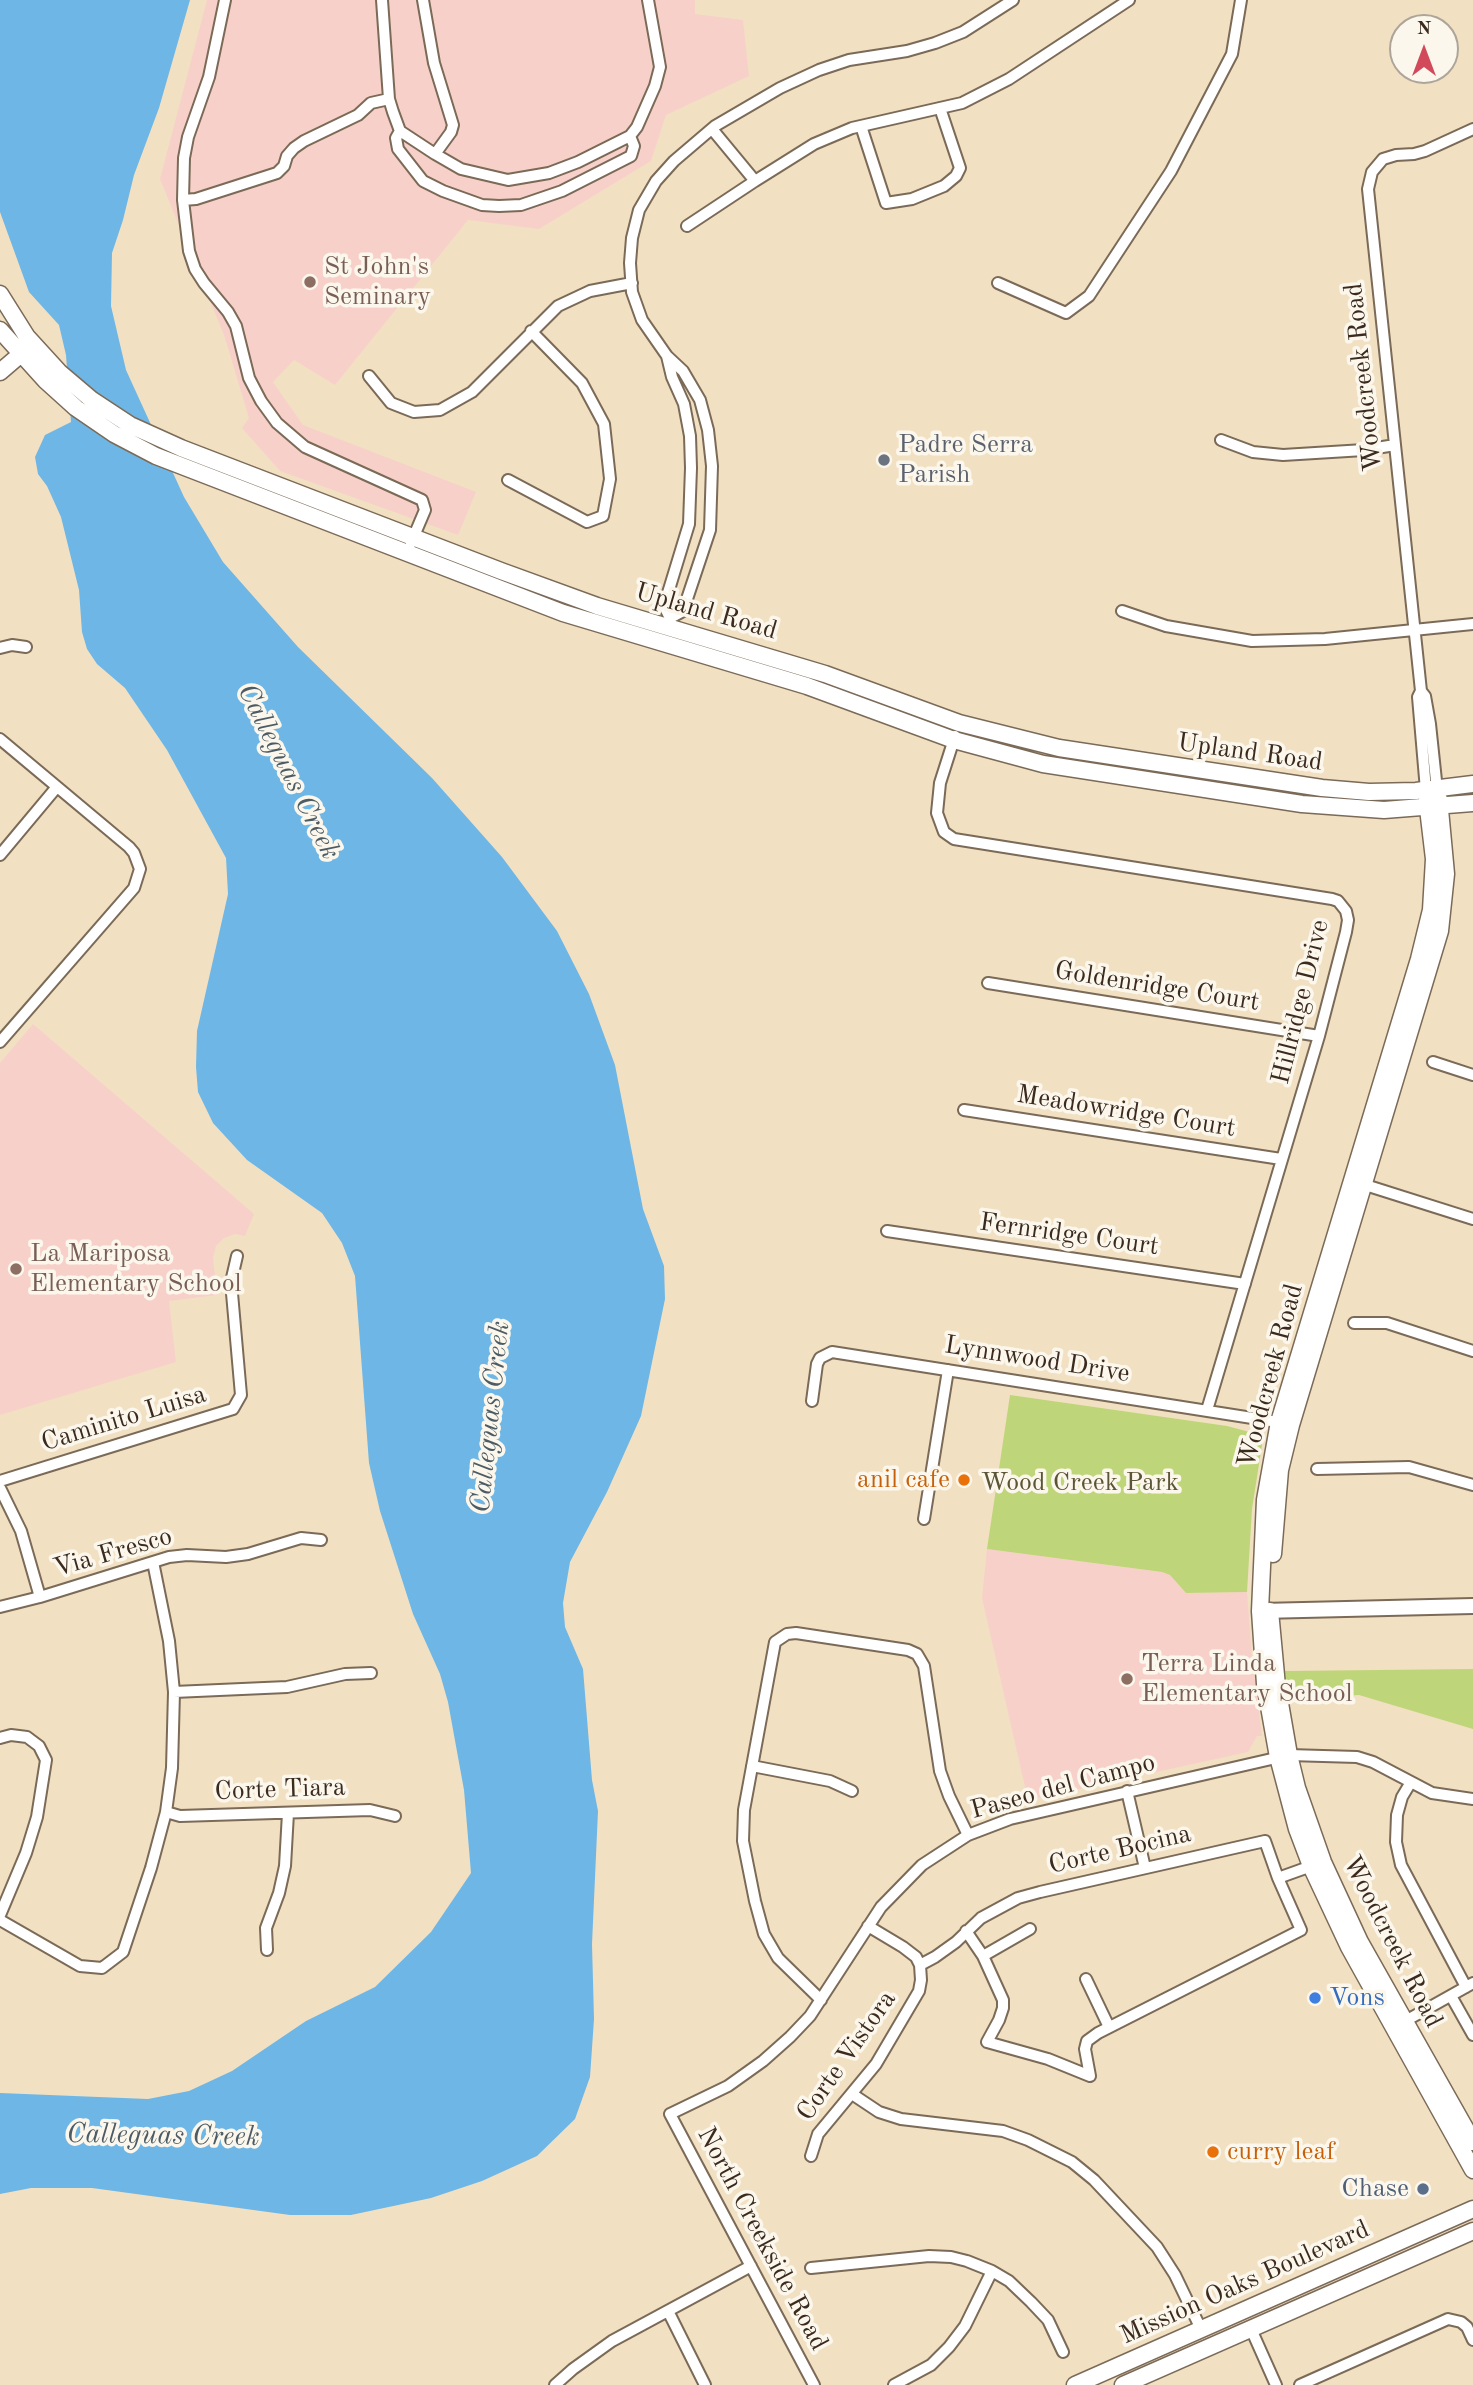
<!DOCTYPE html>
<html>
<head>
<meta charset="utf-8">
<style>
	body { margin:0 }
	#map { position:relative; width:1473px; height:2385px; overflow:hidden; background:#f2e0c2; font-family:"Old Standard TT",serif }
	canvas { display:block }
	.north { position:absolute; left:1389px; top:14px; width:70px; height:70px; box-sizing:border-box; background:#fbf7ec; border:2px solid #aea59a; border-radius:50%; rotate:0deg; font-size:19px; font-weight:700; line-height:28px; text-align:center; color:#3b2a1e }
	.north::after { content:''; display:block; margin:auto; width:24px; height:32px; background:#d1495b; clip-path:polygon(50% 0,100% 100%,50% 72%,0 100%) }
</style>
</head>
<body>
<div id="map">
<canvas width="1473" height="2385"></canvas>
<div class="north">N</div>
</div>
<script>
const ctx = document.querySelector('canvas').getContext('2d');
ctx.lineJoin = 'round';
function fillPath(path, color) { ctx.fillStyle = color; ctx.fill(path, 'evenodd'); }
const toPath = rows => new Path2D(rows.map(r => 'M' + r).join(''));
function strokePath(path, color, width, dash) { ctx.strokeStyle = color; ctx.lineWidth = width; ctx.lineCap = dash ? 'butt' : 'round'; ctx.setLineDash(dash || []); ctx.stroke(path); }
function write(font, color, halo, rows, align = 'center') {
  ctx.font = font + ' "Old Standard TT",serif'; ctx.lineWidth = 7; ctx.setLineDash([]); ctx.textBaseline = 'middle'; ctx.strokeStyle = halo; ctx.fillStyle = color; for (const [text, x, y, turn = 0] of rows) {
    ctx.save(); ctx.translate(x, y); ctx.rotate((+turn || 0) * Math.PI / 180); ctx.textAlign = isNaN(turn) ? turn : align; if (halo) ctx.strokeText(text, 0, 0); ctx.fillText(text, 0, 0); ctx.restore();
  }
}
fillPath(toPath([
	[207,0,695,0,695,14,743,20,749,76,666,115,651,161,539,229,468,220,335,385,294,360,273,382,303,425,476,492,458,535,280,471,242,428,249,418,224,335,160,179],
	[33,1024,254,1214,245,1236,235,1234,224,1238,216,1246,213,1258,217,1295,169,1301,176,1362,0,1415,0,1063],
	[987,1549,1162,1572,1170,1575,1186,1593,1247,1592,1252,1658,1262,1736,1257,1736,1248,1752,1028,1800,982,1598]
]), '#f7d1c9');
fillPath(toPath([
	[1010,1395,1227,1426,1257,1434,1262,1445,1252,1509,1247,1592,1186,1593,1170,1575,1162,1572,987,1549],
	[1473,1669,1473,1729,1359,1695,1289,1699,1285,1671]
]), '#bfd579');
fillPath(toPath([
	[0,0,190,0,159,108,134,175,123,220,112,253,111,306,126,370,184,497,223,562,298,647,432,778,502,857,557,931,589,994,615,1065,643,1209,664,1266,665,1299,641,1416,607,1492,570,1562,563,1603,565,1627,583,1669,592,1780,598,1811,592,1944,594,2019,590,2077,575,2119,537,2156,482,2181,431,2198,351,2215,290,2215,92,2188,31,2188,0,2194,0,2093,148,2099,189,2091,232,2071,306,2021,375,1987,431,1932,471,1873,464,1790,448,1702,440,1674,413,1614,380,1511,369,1463,355,1276,342,1243,322,1213,247,1160,213,1123,198,1092,196,1067,197,1031,228,894,226,858,167,750,125,688,97,664,87,649,82,632,79,590,61,517,47,486,38,474,35,457,45,435,71,422,66,355,59,325,29,292,0,212]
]), '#6eb6e5');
const minor = toPath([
	[225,0,209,77,188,137,184,158,183,200,189,251,195,269,204,283,228,312,236,326,249,378,261,401,277,423,305,447,422,500,425,510,411,543],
	[382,0,389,99,393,112,400,131,435,154,451,132,453,125,434,63,423,0],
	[861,126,886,203,912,199,944,186,956,176,960,168,940,108],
	[712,129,755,181,814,144,852,128,962,103,1009,79,1129,0],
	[400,131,396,138,398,149,423,181,443,191,482,205,499,206,521,205,562,191,631,156,634,146,630,136],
	[435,154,461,169,508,180,549,173,578,162,630,136,637,127,655,86,660,67,648,0],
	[183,200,196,199,277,173,284,166,287,156,294,148,304,141,358,115,371,103,389,99],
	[687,226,755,181],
	[998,283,1066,313,1089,296,1171,171,1232,54,1241,0],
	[667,356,642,320,632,292,630,263,632,238,639,210,656,181,674,161,715,126,780,88,819,70,849,60,907,51,935,43,963,32,1013,0],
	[667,356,683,371,700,400,708,430,712,466,710,530,683,611,670,618,664,606,689,524,691,468,690,436,684,404,672,377,667,356],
	[369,376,391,403,414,412,440,410,472,392,558,306,590,291,632,283],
	[1221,440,1253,452,1283,455,1364,450,1395,445],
	[508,480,587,522,603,516,610,479,604,424,582,383,531,331],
	[1122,611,1166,626,1252,641,1325,639,1473,624],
	[0,648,12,645,26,647],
	[1421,691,1425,696,1430,724,1437,790],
	[955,736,940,783,937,813,944,832,954,839,1332,899,1338,901,1346,911,1348,920,1346,932,1319,1036,1207,1410],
	[0,739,129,847,134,853,140,869,134,888,0,1042],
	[1426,790,1418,697,1421,691,1368,189,1372,172,1383,159,1396,155,1414,154,1425,151,1473,129],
	[0,855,56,788],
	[988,983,1319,1036],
	[1433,1062,1473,1075],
	[964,1110,1281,1159],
	[1359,1183,1473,1219],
	[887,1231,1245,1284],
	[1354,1323,1387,1323,1473,1351],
	[812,1401,817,1364,820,1358,832,1352,1284,1423],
	[1317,1469,1409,1467,1473,1485],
	[0,1481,233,1409,241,1395,231,1282,237,1256],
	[0,1488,21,1531,40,1597],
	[924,1519,948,1370],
	[0,1607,40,1597,169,1557,187,1555,226,1557,248,1554,301,1538,321,1540],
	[174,1692,287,1687,345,1674,371,1673],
	[0,1738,11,1735,27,1737,39,1746,46,1760,37,1817,26,1853,0,1915],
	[752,1766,830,1781,852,1791],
	[1411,1782,1402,1797,1397,1815,1396,1842,1401,1865,1466,1987],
	[1127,1791,1145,1868],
	[166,1812,180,1816,370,1810,395,1816],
	[0,1920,80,1966,102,1968,123,1952,151,1868,166,1812,172,1768,174,1692,169,1641,153,1562],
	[966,1931,983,1956,1003,2000,1003,2008,999,2020,987,2042,1048,2059,1090,2076,1085,2049,1087,2041,1098,2033,1301,1930,1278,1878],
	[267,1950,266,1928,279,1893,285,1866,288,1813],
	[983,1956,1030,1929],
	[920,1965,935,1957,956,1942,981,1918,1018,1898,1040,1892,1265,1841,1278,1878,1317,1864],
	[1086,1979,1109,2027],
	[1451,1996,1473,2035],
	[821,2000,778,1958,764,1934,755,1901,743,1841,744,1810,775,1642,787,1634,796,1633,908,1650,917,1654,924,1666,940,1771,949,1796,968,1835],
	[1400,2024,1473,1983],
	[852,2094,879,2112,901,2119,1003,2131,1028,2140,1072,2162,1094,2180,1157,2247,1175,2275,1201,2329],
	[811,2156,818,2134,876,2064,919,1991,921,1980,920,1965,916,1957,903,1947,868,1926],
	[811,2268,929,2256,951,2257,967,2261,992,2271,1009,2281,1031,2302,1048,2320,1063,2352],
	[668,2311,705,2385],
	[1251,2329,1276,2385],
	[555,2385,573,2369,612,2341,751,2266],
	[814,2385,670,2114,728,2086,763,2061,790,2037,810,2016,881,1907,922,1865,968,1835,1010,1819,1289,1755,1357,1757,1373,1762,1432,1793,1473,1799],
	[894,2385,931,2365,949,2347,965,2326,992,2271],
	[1300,2385,1448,2319,1461,2322,1467,2327,1473,2340]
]);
const tertiary = toPath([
	[1261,1611,1473,1606]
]);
const secondary = toPath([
	[0,294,27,337,59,372,92,400,130,425,181,448,501,571,597,606,825,674,959,723,1059,748,1322,788,1369,792,1416,791,1473,784],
	[0,330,45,380,76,408,114,434,156,456,563,613,807,686,954,740,1043,764,1302,804,1384,810,1473,803],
	[0,372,21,354,24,346],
	[1427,800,1434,859,1431,910,1419,959,1279,1422,1265,1500,1260,1611,1265,1684,1278,1757,1297,1829,1311,1866,1349,1947,1473,2170],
	[1273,1554,1280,1470,1291,1425,1440,931,1446,874,1439,799],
	[1270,1611,1277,1686,1289,1755,1297,1788,1323,1862,1360,1942,1473,2142],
	[1075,2385,1473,2209],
	[1123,2385,1473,2231]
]);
strokePath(minor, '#7b6a57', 14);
strokePath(tertiary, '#7b6a57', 18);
strokePath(secondary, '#7b6a57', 19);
strokePath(minor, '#fff', 10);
strokePath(tertiary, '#fff', 14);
strokePath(secondary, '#fff', 16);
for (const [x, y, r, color] of [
	[310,282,7,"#8d6e63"],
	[884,460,7,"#6b7280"],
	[16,1269,7,"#8d6e63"],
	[964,1480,7,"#e8710a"],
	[1127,1679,7,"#8d6e63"],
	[1315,1998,7,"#3f7fe0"],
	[1213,2152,7,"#e8710a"],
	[1423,2189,7,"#5c6f8a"]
]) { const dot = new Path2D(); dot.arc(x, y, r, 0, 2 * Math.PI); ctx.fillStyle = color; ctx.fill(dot); strokePath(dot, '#fbf7ec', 2.5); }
write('26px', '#785e54', '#fbf7ec', [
	["St John's",324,267],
	["Seminary",324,297],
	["La Mariposa",30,1254],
	["Elementary School",30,1284],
	["Terra Linda",1141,1664],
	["Elementary School",1141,1694]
], 'left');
write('26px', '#3b2a1e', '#fbf7ec', [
	["Woodcreek Road",1364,377,-96],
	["Upland Road",706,612,16],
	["Upland Road",1250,753,8],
	["Goldenridge Court",1157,987,9],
	["Hillridge Drive",1301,1002,-76],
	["Meadowridge Court",1126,1112,9],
	["Fernridge Court",1069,1235,8],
	["Lynnwood Drive",1037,1360,9],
	["Woodcreek Road",1271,1376,-75],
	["Caminito Luisa",124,1419,-17],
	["Via Fresco",113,1553,-16],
	["Paseo del Campo",1063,1787,-15],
	["Corte Tiara",280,1790,-2],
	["Corte Bocina",1120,1850,-13],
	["Woodcreek Road",1392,1942,63],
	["Corte Vistora",847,2056,-55],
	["North Creekside Road",762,2239,62],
	["Mission Oaks Boulevard",1245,2283,-24]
]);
write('26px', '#5b616d', '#fbf7ec', [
	["Padre Serra",898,445],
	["Parish",898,475]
], 'left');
write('26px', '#c56008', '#fbf7ec', [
	["anil cafe",950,1480],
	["curry leaf",1227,2152,"left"]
], 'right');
write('26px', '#5c5535', '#fbf7ec', [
	["Wood Creek Park",1080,1483]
]);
write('26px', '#366cbe', '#fbf7ec', [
	["Vons",1329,1998]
], 'left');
write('26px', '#4e5e75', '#fbf7ec', [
	["Chase",1409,2189]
], 'right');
write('italic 28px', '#4d5b64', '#fbf7ec', [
	["Calleguas Creek",288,772,63],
	["Calleguas Creek",491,1417,-84],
	["Calleguas Creek",163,2136,1]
]);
</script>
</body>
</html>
